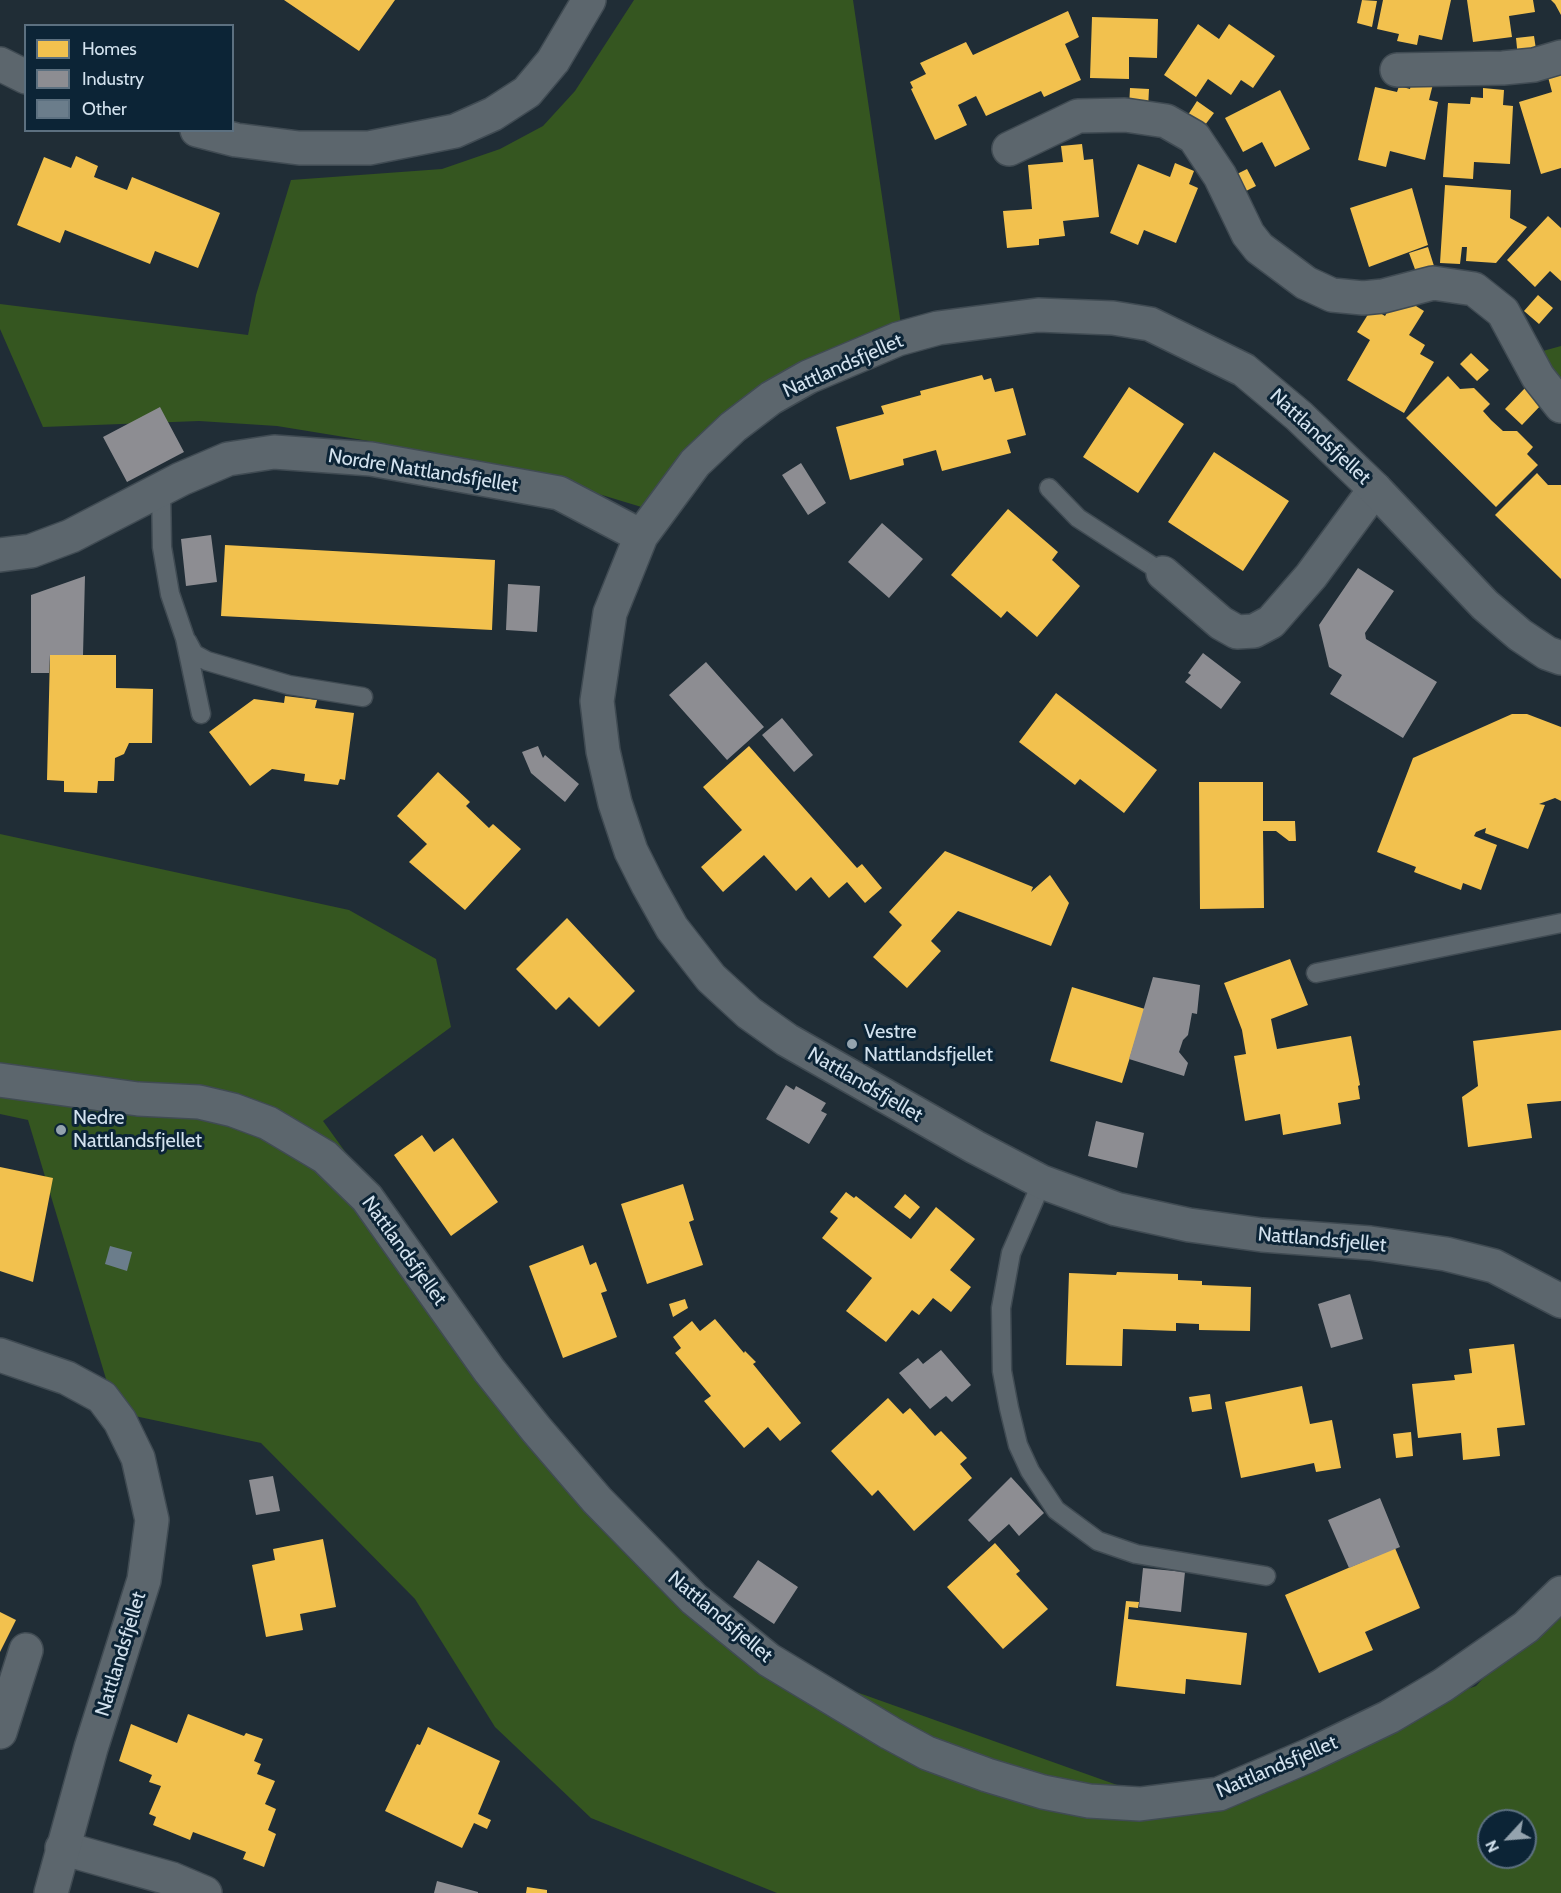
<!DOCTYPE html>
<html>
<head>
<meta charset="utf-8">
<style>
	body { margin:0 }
	#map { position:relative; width:1561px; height:1893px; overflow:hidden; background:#202d36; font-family:Cabin,sans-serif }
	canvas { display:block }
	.legend { position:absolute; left:24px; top:24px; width:210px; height:108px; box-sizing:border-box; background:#0c2436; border:2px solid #5c7080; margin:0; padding:8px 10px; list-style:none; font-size:18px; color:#d3e2ee }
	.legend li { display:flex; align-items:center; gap:12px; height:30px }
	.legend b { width:30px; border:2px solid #5c7080 }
	.north { position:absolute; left:1477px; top:1809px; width:60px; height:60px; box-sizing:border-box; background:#0c2436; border:2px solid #5c7080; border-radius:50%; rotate:244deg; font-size:16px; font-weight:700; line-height:24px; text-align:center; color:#d3e2ee }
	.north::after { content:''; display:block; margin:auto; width:21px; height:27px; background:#94a3ae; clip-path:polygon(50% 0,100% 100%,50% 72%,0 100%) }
</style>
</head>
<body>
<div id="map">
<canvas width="1561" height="1893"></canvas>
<ul class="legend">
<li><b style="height:16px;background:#f2c14e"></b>Homes</li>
<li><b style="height:16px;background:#8d8d92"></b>Industry</li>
<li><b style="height:16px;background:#6b7d8b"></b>Other</li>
</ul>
<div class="north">N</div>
</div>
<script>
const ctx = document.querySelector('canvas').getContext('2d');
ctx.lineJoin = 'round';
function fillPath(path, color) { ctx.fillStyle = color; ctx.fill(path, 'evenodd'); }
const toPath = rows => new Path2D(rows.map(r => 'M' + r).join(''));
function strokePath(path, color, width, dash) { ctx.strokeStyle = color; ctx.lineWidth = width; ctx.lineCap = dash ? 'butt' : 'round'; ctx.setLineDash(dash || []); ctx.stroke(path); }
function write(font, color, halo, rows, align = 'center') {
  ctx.font = font + ' Cabin,sans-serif'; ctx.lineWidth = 6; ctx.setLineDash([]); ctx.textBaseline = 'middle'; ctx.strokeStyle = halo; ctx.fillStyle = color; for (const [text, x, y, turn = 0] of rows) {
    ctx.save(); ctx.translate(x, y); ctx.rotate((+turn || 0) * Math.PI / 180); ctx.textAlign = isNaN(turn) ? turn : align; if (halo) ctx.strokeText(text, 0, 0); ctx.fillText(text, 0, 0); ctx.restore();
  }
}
fillPath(toPath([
	[634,0,853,0,901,325,817,363,648,509,569,485,369,441,277,426,199,421,43,427,0,329,0,304,248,335,256,295,291,180,442,169,500,149,543,126,575,91],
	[1561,346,1561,399,1532,354],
	[0,834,349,910,436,959,451,1027,323,1121,521,1396,758,1657,1134,1791,1160,1796,1476,1686,1561,1596,1561,1893,777,1893,591,1818,495,1727,415,1599,261,1443,116,1412,28,1120,0,1114],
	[1489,1821,1525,1821,1525,1857,1489,1857]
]), '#355620');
fillPath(toPath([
	[284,0,395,0,359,51],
	[1362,0,1377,1,1372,27,1357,23],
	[1383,0,1451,0,1442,40,1419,35,1417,45,1397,41,1399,34,1377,29],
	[1467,0,1533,0,1535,12,1509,16,1512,37,1473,42],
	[1551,0,1561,0,1561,15,1555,4],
	[1068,11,1079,37,1065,44,1081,80,1044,97,1041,91,986,116,976,96,958,105,967,125,935,140,911,89,913,88,910,82,926,74,920,63,966,42,973,55],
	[1092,17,1158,19,1157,58,1129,57,1129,79,1090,78],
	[1198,24,1219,39,1229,24,1275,56,1253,88,1241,80,1231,95,1208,79,1196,97,1164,75],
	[1534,36,1537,56,1518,58,1516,38],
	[1561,73,1561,168,1541,174,1519,102,1552,92,1548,77],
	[1412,80,1433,84,1429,100,1438,102,1425,160,1390,151,1386,167,1358,160,1375,87,1397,92,1399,86,1410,89],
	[1130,88,1149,89,1148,109,1129,108],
	[1483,88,1504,90,1503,105,1513,106,1510,164,1474,162,1473,179,1443,177,1448,103,1470,104,1471,97,1483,98],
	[1280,90,1310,149,1275,167,1262,142,1243,152,1225,118],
	[1197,101,1214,113,1202,129,1186,118],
	[1082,144,1084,160,1093,159,1099,217,1063,221,1065,236,1039,239,1039,245,1007,248,1003,211,1032,209,1028,165,1063,162,1061,146],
	[76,156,98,166,94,177,127,190,132,177,220,213,198,268,155,251,150,264,65,230,60,243,17,225,44,157,71,168],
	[1175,163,1194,171,1189,184,1198,188,1176,243,1144,230,1138,245,1110,233,1138,164,1170,177],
	[1247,169,1256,186,1238,195,1229,178],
	[1445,185,1511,190,1510,218,1527,227,1496,263,1466,261,1467,247,1462,247,1460,264,1440,263],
	[1412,188,1428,245,1369,267,1350,208],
	[1548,216,1561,228,1561,281,1550,271,1535,287,1507,260],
	[1428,247,1434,266,1416,272,1409,253],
	[1538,295,1553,308,1539,324,1524,311],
	[1411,303,1424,311,1409,335,1425,345,1420,354,1434,362,1404,413,1347,380,1370,340,1357,332,1372,308,1385,316,1389,309],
	[1471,353,1489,370,1477,381,1460,364],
	[982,375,984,380,991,378,995,392,1013,388,1026,435,1007,440,1011,453,942,471,936,450,903,459,904,465,850,480,836,427,884,414,881,406,921,395,920,391],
	[1448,376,1460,389,1474,388,1490,404,1483,411,1491,420,1503,431,1517,431,1533,447,1527,454,1538,465,1496,507,1406,418],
	[1129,387,1184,424,1138,493,1083,457],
	[1525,388,1542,404,1522,425,1505,409],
	[1214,452,1289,501,1243,571,1168,522],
	[1537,473,1548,485,1561,485,1561,579,1495,515],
	[1008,509,1058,552,1052,560,1080,586,1037,637,1007,611,1001,618,951,575],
	[225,545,495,560,492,630,221,616],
	[50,655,116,655,116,688,153,689,152,743,129,743,124,754,115,758,114,781,98,781,97,793,64,792,64,781,47,780],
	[1056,693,1157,770,1124,813,1080,779,1075,785,1019,742],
	[285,696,317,700,315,708,354,713,345,780,340,779,338,785,304,781,305,774,272,769,250,786,209,732,254,699,284,703],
	[1512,714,1527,714,1561,727,1561,801,1555,798,1539,804,1545,805,1528,849,1485,833,1486,828,1476,832,1474,836,1497,845,1481,890,1463,883,1461,890,1414,872,1416,867,1377,852,1413,758],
	[749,746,857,868,862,864,882,888,865,903,847,882,829,898,811,877,796,891,764,855,723,892,701,867,742,830,703,787],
	[438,772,470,802,466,806,489,828,493,824,521,849,465,910,409,862,427,844,397,816],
	[1199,782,1263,782,1263,821,1295,821,1296,841,1289,841,1276,831,1263,831,1264,908,1200,909],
	[945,851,1033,887,1031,892,1050,875,1069,903,1051,946,958,911,931,941,941,951,907,988,873,957,902,925,889,912],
	[567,918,635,991,599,1027,569,997,556,1010,516,969],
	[1290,959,1308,1005,1271,1019,1277,1049,1351,1036,1360,1085,1358,1086,1360,1099,1338,1103,1341,1124,1283,1135,1280,1114,1245,1121,1234,1056,1246,1054,1242,1030,1224,983],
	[1072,987,1145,1009,1122,1083,1050,1061],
	[1561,1030,1561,1101,1527,1104,1532,1138,1468,1147,1462,1097,1478,1086,1473,1041],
	[422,1135,434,1152,453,1138,498,1202,451,1236,394,1155],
	[0,1167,53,1178,33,1282,0,1271],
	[683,1184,694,1220,689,1222,703,1265,647,1284,621,1204],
	[846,1192,854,1198,856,1196,911,1239,936,1207,975,1239,950,1270,971,1287,951,1312,933,1298,919,1315,912,1310,886,1342,846,1311,872,1278,822,1238,838,1218,830,1212],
	[905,1194,920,1207,910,1219,894,1207],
	[583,1245,590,1265,596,1262,607,1291,601,1293,617,1337,563,1358,529,1266],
	[1117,1272,1178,1274,1178,1280,1202,1281,1202,1285,1251,1287,1250,1331,1199,1330,1199,1324,1176,1323,1176,1331,1123,1329,1122,1366,1066,1365,1069,1273,1116,1275],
	[685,1299,688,1308,673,1317,669,1304],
	[715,1319,744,1353,745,1351,756,1362,753,1364,801,1423,780,1441,768,1427,744,1448,704,1401,711,1396,675,1353,681,1348,673,1337,692,1321,700,1331],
	[1514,1344,1525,1425,1497,1428,1500,1456,1463,1460,1461,1433,1418,1438,1412,1384,1455,1380,1454,1375,1472,1373,1469,1349],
	[1302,1386,1310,1424,1332,1420,1341,1468,1316,1472,1314,1463,1241,1478,1225,1402],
	[1210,1394,1212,1409,1192,1412,1189,1397],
	[888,1398,903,1414,910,1408,935,1436,941,1431,967,1458,960,1464,972,1478,914,1531,878,1490,872,1496,831,1451],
	[1411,1432,1413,1456,1396,1458,1393,1434],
	[323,1539,336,1607,300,1614,303,1630,266,1637,252,1565,275,1560,273,1549],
	[995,1543,1020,1571,1016,1574,1048,1609,1003,1649,947,1587],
	[1395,1548,1420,1608,1365,1632,1373,1650,1319,1673,1285,1595],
	[1126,1601,1139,1602,1138,1608,1129,1607,1128,1619,1247,1633,1241,1685,1186,1679,1185,1694,1116,1686],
	[0,1612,16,1620,0,1652],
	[188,1714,244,1736,246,1733,263,1739,254,1761,261,1764,257,1774,275,1781,265,1804,276,1809,268,1830,276,1834,264,1867,243,1859,246,1852,193,1832,190,1840,153,1825,156,1817,149,1814,161,1786,149,1782,152,1775,119,1761,131,1724,177,1743],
	[428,1727,500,1761,478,1814,491,1820,487,1829,474,1823,462,1848,385,1811,417,1744,420,1745],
	[527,1887,547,1890,547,1893,526,1893]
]), '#f2c14e');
fillPath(toPath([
	[160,407,184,452,127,482,103,437],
	[801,463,826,503,808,515,782,475],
	[882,523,923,559,889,598,848,562],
	[211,535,217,582,186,586,181,539],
	[1358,568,1394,591,1365,633,1366,639,1437,682,1403,738,1330,694,1342,675,1329,667,1319,625],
	[85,576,83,655,50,655,49,673,31,673,31,595],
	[508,584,540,586,537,632,506,630],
	[1203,653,1241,682,1221,709,1185,682,1191,675,1188,673],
	[706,662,764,727,727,760,669,695],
	[782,718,813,755,794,772,762,735],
	[538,746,543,758,545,755,579,784,565,802,531,773,522,752],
	[1153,977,1200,985,1197,1014,1192,1013,1188,1035,1183,1040,1179,1052,1188,1063,1184,1076,1129,1059],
	[786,1085,794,1090,796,1086,826,1103,821,1111,827,1114,809,1144,766,1119],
	[1096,1121,1144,1133,1137,1168,1088,1156],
	[1350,1294,1363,1339,1331,1348,1318,1304],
	[941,1350,971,1385,952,1402,946,1396,930,1409,899,1373,918,1358,923,1364],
	[273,1476,280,1511,256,1515,249,1480],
	[1011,1477,1044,1513,1019,1536,1009,1524,989,1542,968,1520],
	[1380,1498,1400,1547,1349,1568,1328,1520],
	[758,1560,798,1587,774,1624,733,1597],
	[1143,1568,1185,1572,1181,1612,1139,1607],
	[437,1881,478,1892,478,1893,434,1893]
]), '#8d8d92');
fillPath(toPath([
	[110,1246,132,1252,127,1271,105,1264]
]), '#6b7d8b');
const service = toPath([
	[1049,488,1078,518,1163,573],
	[161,490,162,547,170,594,185,638,201,714],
	[187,641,194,654,207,661,289,685,363,697],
	[1316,973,1561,923],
	[1042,1182,1011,1253,1001,1308,1002,1371,1009,1408,1018,1445,1030,1471,1056,1510,1098,1541,1136,1554,1266,1576]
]);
const minor = toPath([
	[0,64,26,77],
	[1397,70,1503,68,1534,65,1561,57],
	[197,130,236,140,299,148,369,148,455,131,493,114,527,92,553,61,589,0],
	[1009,149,1078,116,1125,115,1166,121,1194,137,1220,176,1248,234,1259,248,1306,283,1332,295,1363,298,1383,296,1433,283,1474,289,1503,312,1538,377,1561,406],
	[1163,573,1221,623,1237,632,1254,631,1271,622,1311,576,1375,489],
	[0,1732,26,1650],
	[62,1848,172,1879,205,1893]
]);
const tertiary = toPath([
	[0,555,31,551,71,536,181,479,228,459,274,452,371,459,559,493,641,536],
	[1561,658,1547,653,1520,635,1485,605,1375,489,1299,416,1244,370,1150,324,1113,318,1038,315,938,328,898,339,808,377,771,398,733,427,695,463,641,536,610,613,597,701,603,751,615,803,631,851,648,885,672,928,711,978,749,1013,787,1040,975,1147,1042,1182,1116,1209,1189,1225,1262,1235,1370,1243,1446,1254,1494,1266,1561,1301],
	[0,1080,138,1099,199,1102,233,1110,268,1123,325,1157,367,1198,489,1370,536,1429,597,1500,694,1599,769,1660,890,1733,927,1753,987,1775,1043,1792,1089,1801,1140,1804,1219,1794,1310,1755,1389,1717,1443,1685,1526,1627,1561,1593],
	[0,1355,67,1378,102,1397,120,1421,138,1458,152,1520,144,1580,91,1748,51,1893]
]);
strokePath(service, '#404b53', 21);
strokePath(minor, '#404b53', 36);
strokePath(tertiary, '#404b53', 36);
strokePath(service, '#5c666d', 18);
strokePath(minor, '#5c666d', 33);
strokePath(tertiary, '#5c666d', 33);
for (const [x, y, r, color] of [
	[852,1044,6,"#94a3ae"],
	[61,1130,6,"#94a3ae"]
]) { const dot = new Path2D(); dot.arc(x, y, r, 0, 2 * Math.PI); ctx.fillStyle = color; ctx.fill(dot); strokePath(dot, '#0c2436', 2); }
write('20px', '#d3e2ee', '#0c2436', [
	["Nattlandsfjellet",843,366,-24],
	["Nattlandsfjellet",1320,437,43],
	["Nordre Nattlandsfjellet",423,471,9],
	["Nattlandsfjellet",865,1085,30],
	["Nattlandsfjellet",1322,1240,5],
	["Nattlandsfjellet",404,1251,54],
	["Nattlandsfjellet",720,1617,40],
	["Nattlandsfjellet",121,1654,-73],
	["Nattlandsfjellet",1277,1767,-23]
]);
write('20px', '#d3e2ee', '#0c2436', [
	["Vestre",864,1032],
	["Nattlandsfjellet",864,1055],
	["Nedre",73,1118],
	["Nattlandsfjellet",73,1141]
], 'left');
</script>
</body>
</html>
